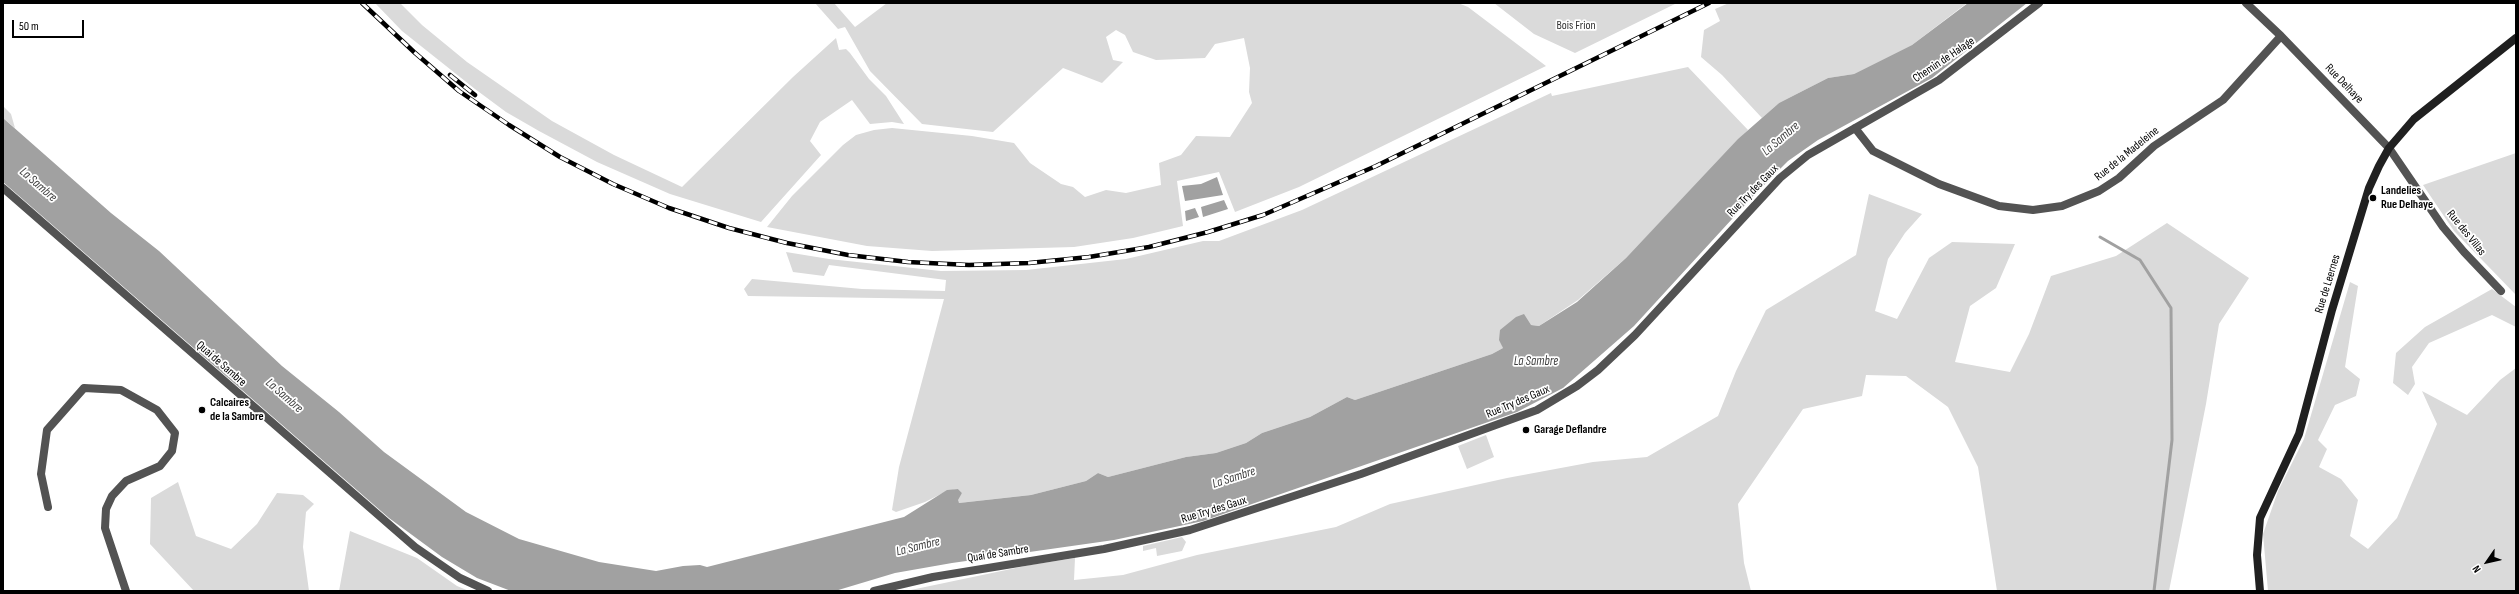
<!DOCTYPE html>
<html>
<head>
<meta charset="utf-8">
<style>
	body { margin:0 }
	#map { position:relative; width:2519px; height:594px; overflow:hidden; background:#fff; font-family:"Sofia Sans Condensed",sans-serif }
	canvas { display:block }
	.frame { position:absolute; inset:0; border:4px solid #000; pointer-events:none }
	.north { position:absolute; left:2467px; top:542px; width:40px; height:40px; -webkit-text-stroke:3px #fff; paint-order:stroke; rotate:236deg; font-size:11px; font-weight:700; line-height:16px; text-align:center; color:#000 }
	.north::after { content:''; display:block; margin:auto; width:14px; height:18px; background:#000; clip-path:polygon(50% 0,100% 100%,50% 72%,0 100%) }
	.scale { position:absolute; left:12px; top:20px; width:72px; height:18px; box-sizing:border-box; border:2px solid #000; border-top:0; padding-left:5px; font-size:12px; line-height:14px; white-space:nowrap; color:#000; -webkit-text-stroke:3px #fff; paint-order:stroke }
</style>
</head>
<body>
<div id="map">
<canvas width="2519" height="594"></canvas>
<div class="frame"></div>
<div class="north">N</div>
<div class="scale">50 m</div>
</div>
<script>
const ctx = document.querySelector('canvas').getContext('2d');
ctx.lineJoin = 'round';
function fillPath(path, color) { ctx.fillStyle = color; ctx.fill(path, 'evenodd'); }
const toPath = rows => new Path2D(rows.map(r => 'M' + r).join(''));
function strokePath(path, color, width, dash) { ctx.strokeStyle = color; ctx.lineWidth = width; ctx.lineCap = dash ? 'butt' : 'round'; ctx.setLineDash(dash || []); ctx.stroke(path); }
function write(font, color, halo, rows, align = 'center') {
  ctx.font = font + ' "Sofia Sans Condensed",sans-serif'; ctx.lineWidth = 3.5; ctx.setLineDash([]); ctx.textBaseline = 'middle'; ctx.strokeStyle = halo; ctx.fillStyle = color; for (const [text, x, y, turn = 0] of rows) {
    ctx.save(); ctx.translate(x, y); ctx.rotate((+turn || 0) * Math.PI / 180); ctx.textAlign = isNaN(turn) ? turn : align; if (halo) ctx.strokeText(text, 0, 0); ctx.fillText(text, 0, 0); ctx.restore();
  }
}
fillPath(toPath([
	[375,3,400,3,422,25,467,62,552,121,614,155,682,187,793,77,836,38,839,50,846,49,850,53,869,79,886,96,904,124,892,122,870,124,852,100,820,122,810,141,821,155,761,222,670,194,597,162,539,131,506,112,475,89,402,31],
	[815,3,834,3,855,27,887,3,1458,3,1468,7,1546,66,1299,187,1235,212,1219,172,1177,181,1183,226,1133,238,1074,247,932,251,867,246,767,227,792,196,843,145,856,135,874,130,892,128,972,136,1014,143,1030,163,1061,184,1073,187,1085,197,1106,190,1126,193,1161,185,1159,163,1181,155,1196,136,1230,137,1252,103,1249,92,1250,68,1244,38,1215,44,1205,58,1156,60,1133,52,1125,35,1116,30,1106,37,1113,60,1123,62,1102,83,1063,68,993,132,922,124,870,71,845,27,838,29],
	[1494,3,1677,3,1575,53,1534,34],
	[1729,3,1967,3,1912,45,1854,74,1828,78,1779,103,1762,118,1722,75,1701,57,1704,30,1720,21,1715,9],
	[1688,67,1748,130,1626,258,1578,300,1539,326,1531,325,1502,343,1503,348,1492,354,1355,400,1347,397,1310,417,1262,433,1246,443,1216,453,1186,457,1108,477,1098,473,1086,481,1031,495,959,503,956,500,962,493,958,489,947,491,925,502,896,512,892,510,899,467,944,299,748,296,744,289,752,279,862,289,945,291,946,280,829,265,824,276,793,272,786,252,829,259,941,271,1026,270,1126,259,1203,241,1219,241,1302,210,1551,93,1552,96],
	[3,106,11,114,15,128,3,118],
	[2516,153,2516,295,2454,231,2423,185],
	[1869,194,1922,214,1905,233,1888,259,1875,311,1897,319,1929,258,1952,242,2015,244,1996,288,1970,306,1955,362,2010,372,2029,334,2051,276,2116,256,2167,223,2249,278,2219,324,2206,404,2169,591,1997,591,1978,467,1948,407,1906,376,1866,375,1862,396,1803,409,1738,504,1744,563,1751,591,906,591,1030,565,1075,558,1074,580,1123,575,1197,555,1336,527,1390,504,1507,478,1593,462,1647,457,1718,416,1736,371,1766,310,1856,255],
	[2350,282,2358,286,2345,367,2360,379,2356,396,2335,405,2318,440,2327,449,2319,467,2341,479,2358,500,2350,536,2368,549,2397,518,2437,424,2422,391,2467,415,2500,380,2516,368,2516,591,2268,591,2263,534,2278,491,2304,439],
	[2492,289,2516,307,2516,327,2492,315,2429,343,2412,367,2415,384,2408,395,2393,383,2396,353,2425,327],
	[1486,435,1494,457,1467,469,1458,446],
	[178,482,196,536,231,549,257,524,277,493,303,495,314,504,306,512,303,547,309,591,194,591,150,544,151,498],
	[350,531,417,558,457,586,469,591,339,591],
	[1182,537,1186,542,1182,551,1157,556,1156,548,1143,551,1143,546]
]), '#dadada');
fillPath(toPath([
	[1968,3,2027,3,1932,78,1818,140,1788,161,1754,195,1634,326,1563,388,1517,412,1203,521,1114,540,952,563,895,573,835,591,511,591,477,578,442,557,389,518,3,182,3,118,111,213,159,251,282,366,339,412,384,452,466,512,519,539,599,562,656,571,683,566,700,565,707,567,904,517,947,490,958,489,962,493,958,500,959,503,1031,495,1086,481,1098,473,1108,477,1186,457,1216,453,1246,443,1262,433,1310,417,1347,397,1355,400,1492,354,1503,348,1499,340,1500,330,1516,317,1524,314,1531,325,1539,326,1577,302,1626,258,1738,139,1779,103,1828,78,1854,74,1912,45],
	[1217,177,1223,195,1185,201,1182,186,1201,184],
	[1224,200,1228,209,1203,217,1201,207],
	[1195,208,1199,217,1186,221,1185,211]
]), '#a1a1a1');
strokePath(toPath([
	[2100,237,2140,260,2171,308,2172,440,2154,591]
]), '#a1a1a1', 3);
strokePath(toPath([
	[2246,3,2281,36,2389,148,2443,227,2464,252,2501,291],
	[1855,128,1873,151,1939,184,1999,206,2033,210,2062,206,2099,191,2119,178,2154,146,2223,100,2281,36],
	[3,188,415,547,460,578,488,591],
	[48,507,41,474,47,430,84,388,121,390,157,410,175,433,172,451,160,466,126,481,112,496,106,509,105,528,126,591],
	[874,591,933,577,1104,549,1190,530,1361,474,1537,410,1577,386,1598,370,1635,335,1780,178,1808,155,1939,80,2039,3]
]), '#535353', 8);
strokePath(toPath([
	[2260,591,2257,555,2260,518,2299,434,2332,310,2369,188,2379,166,2389,148,2414,119,2516,38]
]), '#202020', 8);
const rail = toPath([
	[362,3,414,52,459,91,509,125,560,157,613,184,669,208,729,228,787,243,848,255,908,262,969,265,1029,263,1089,257,1149,247,1208,232,1263,215,1376,166,1709,3],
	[450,75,475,95]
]);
strokePath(rail, '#000', 4.5);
strokePath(rail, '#fff', 3, [9]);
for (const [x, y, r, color] of [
	[2373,198,4,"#000"],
	[202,410,4,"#000"],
	[1526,430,4,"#000"]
]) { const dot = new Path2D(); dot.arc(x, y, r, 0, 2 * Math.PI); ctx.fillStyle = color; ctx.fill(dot); strokePath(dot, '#fff', 1.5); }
write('12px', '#313131', '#fff', [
	["Bois Frion",1576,26]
]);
write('12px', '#000', '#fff', [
	["Chemin de Halage",1944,60,-34],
	["Rue Delhaye",2344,84,46],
	["Rue de la Madeleine",2127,154,-39],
	["Rue Try des Gaux",1753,191,-46],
	["Rue des Villas",2466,233,51],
	["Rue de Leernes",2328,284,-73],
	["Quai de Sambre",221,364,41],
	["Rue Try des Gaux",1518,402,-23],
	["Rue Try des Gaux",1214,510,-17],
	["Quai de Sambre",998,554,-9]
]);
write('bold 12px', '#000', '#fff', [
	["Landelies",2381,191],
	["Rue Delhaye",2381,205],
	["Calcaires",210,403],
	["de la Sambre",210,417],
	["Garage Deflandre",1534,430]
], 'left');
write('italic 13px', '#424242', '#fff', [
	["La Sambre",1781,139,-41],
	["La Sambre",38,185,41],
	["La Sambre",1536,362],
	["La Sambre",284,396,41],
	["La Sambre",1234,478,-18],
	["La Sambre",918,547,-14]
]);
</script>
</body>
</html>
